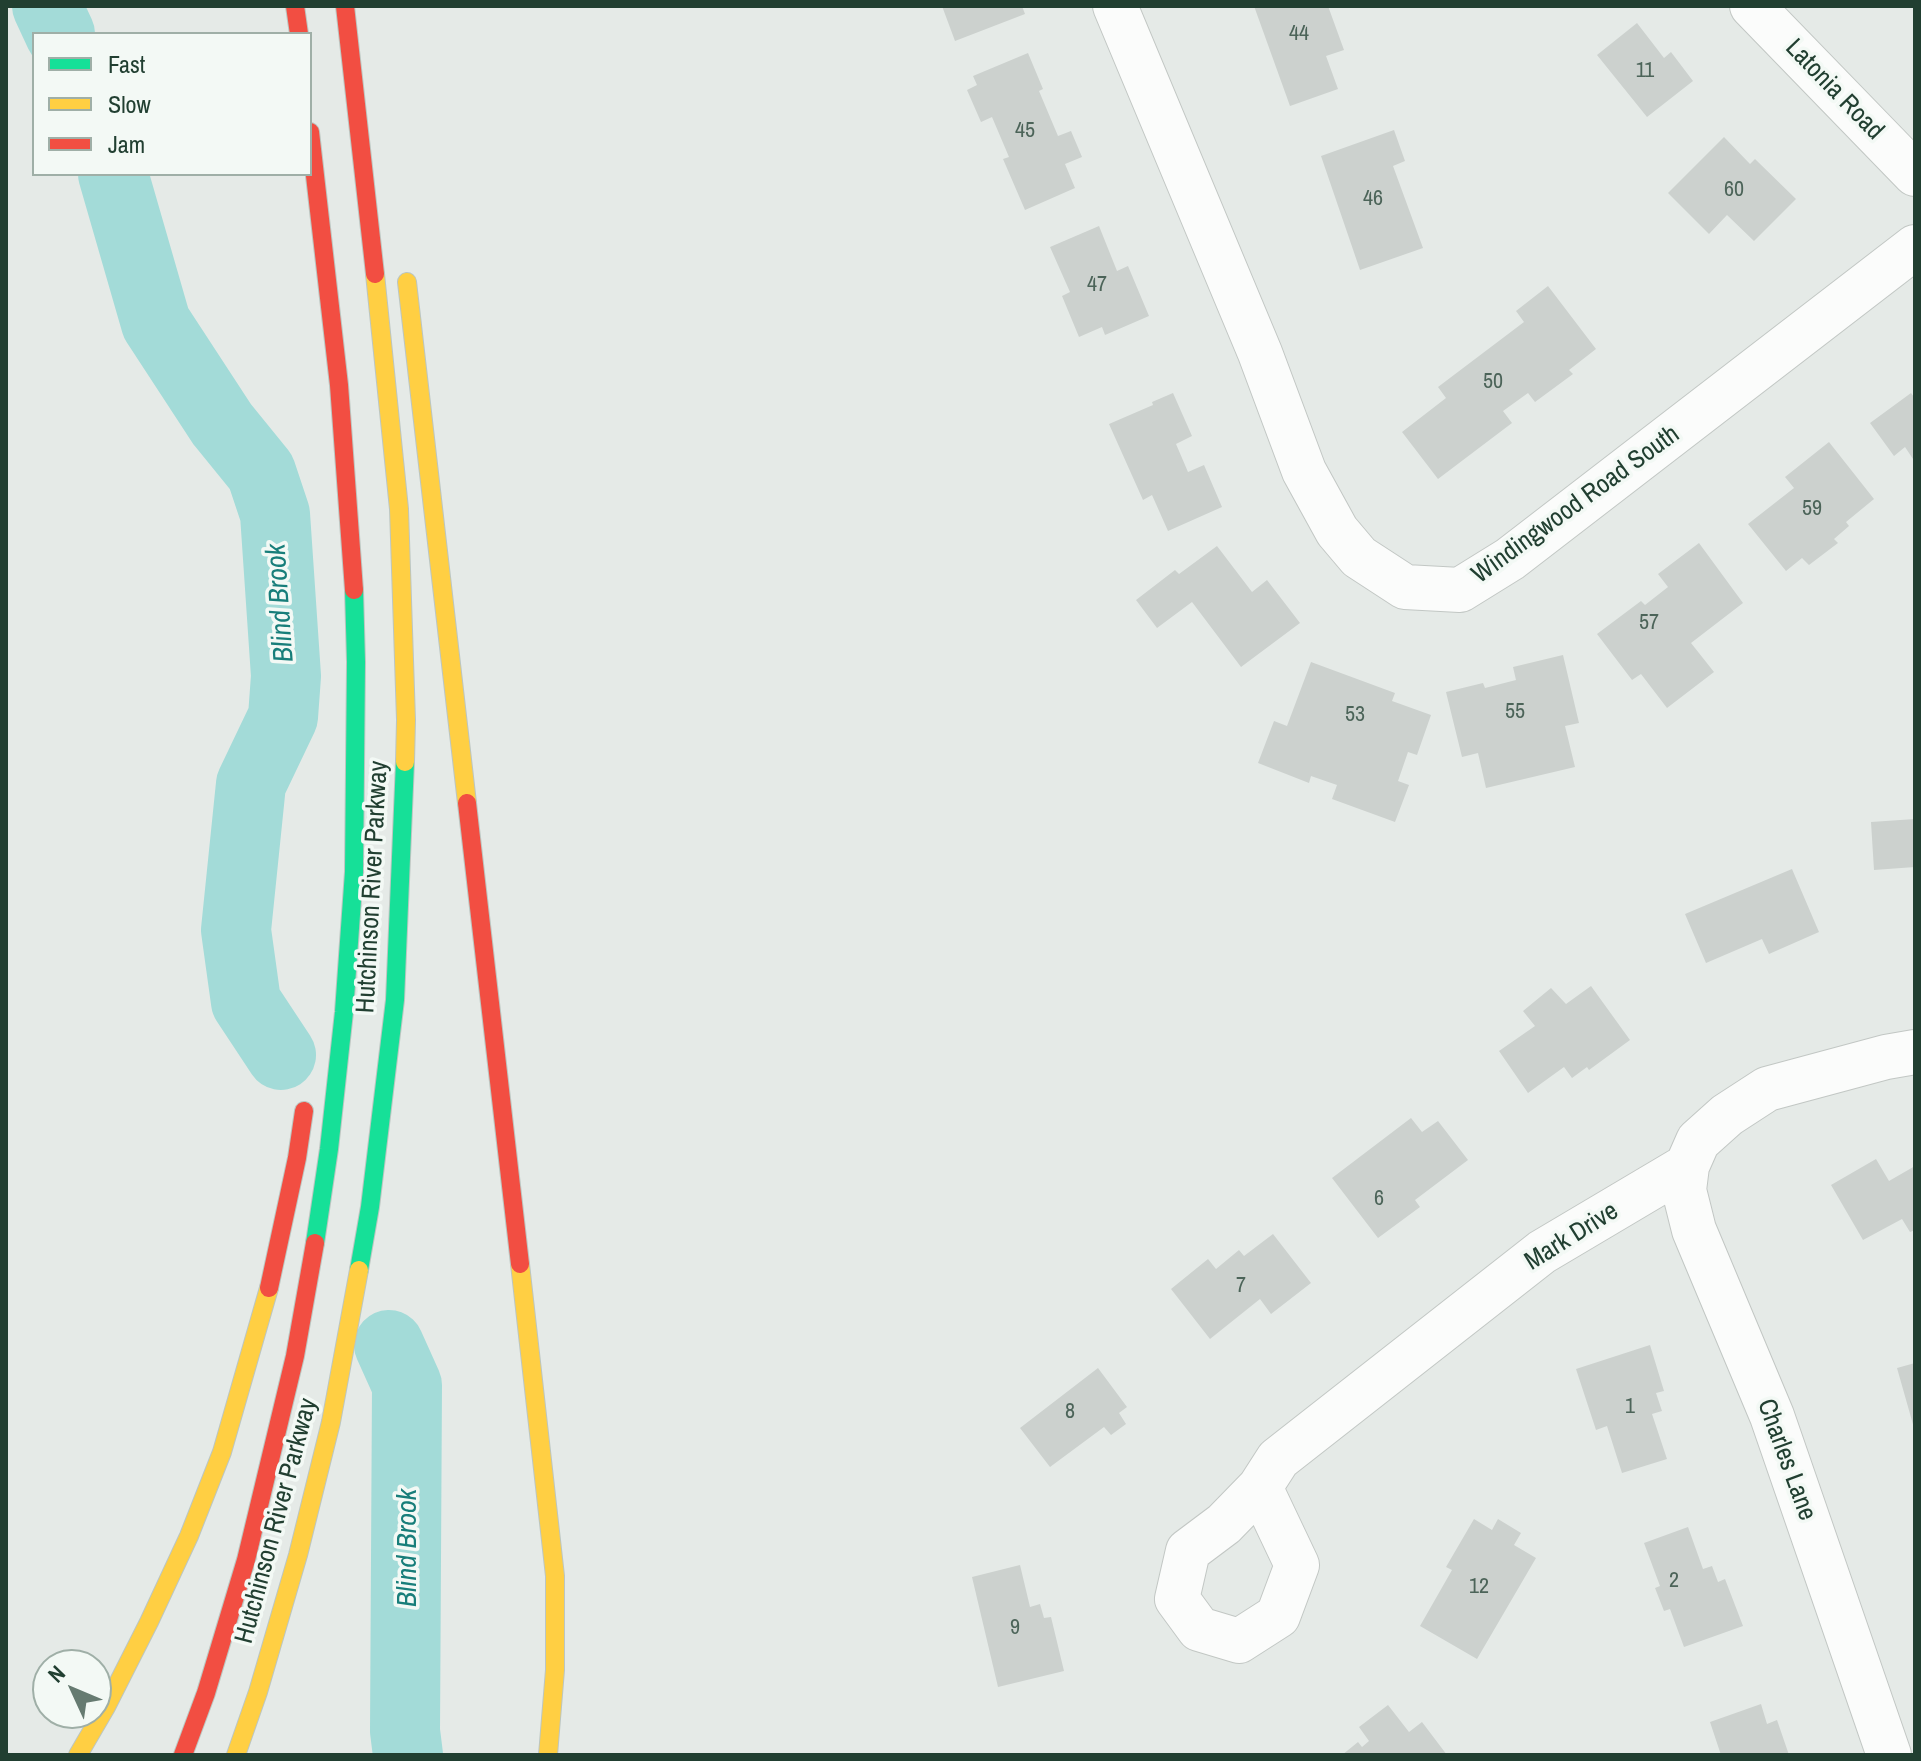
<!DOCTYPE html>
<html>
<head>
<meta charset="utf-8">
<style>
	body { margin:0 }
	#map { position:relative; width:1921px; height:1761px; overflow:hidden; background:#e5eae7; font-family:"Archivo Narrow",sans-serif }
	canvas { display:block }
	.frame { position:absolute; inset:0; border:8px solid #213f31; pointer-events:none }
	.legend { position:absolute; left:32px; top:32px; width:280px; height:144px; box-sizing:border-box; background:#f3f9f5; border:2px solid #9fafa7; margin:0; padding:10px 14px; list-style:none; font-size:24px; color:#213f31 }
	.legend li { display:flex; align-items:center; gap:16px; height:40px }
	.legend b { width:40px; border:2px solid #9fafa7 }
	.north { position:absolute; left:32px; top:1649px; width:80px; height:80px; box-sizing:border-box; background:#f3f9f5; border:2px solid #9fafa7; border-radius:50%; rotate:314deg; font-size:22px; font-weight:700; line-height:32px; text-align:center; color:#213f31 }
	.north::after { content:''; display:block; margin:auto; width:28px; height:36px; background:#667b71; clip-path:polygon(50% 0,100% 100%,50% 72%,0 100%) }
</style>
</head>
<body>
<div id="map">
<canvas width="1921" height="1761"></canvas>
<div class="frame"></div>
<ul class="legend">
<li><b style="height:10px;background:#16e098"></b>Fast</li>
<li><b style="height:10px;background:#ffcf43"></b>Slow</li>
<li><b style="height:10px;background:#f24e42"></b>Jam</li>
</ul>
<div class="north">N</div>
</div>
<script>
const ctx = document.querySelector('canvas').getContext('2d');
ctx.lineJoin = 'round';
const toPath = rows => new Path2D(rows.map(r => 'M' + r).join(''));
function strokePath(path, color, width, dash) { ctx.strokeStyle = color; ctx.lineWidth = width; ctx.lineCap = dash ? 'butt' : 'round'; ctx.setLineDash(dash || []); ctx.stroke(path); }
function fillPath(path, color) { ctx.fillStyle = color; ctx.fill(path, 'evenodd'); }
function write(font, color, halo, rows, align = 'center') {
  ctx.font = font + ' "Archivo Narrow",sans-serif'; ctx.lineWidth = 7; ctx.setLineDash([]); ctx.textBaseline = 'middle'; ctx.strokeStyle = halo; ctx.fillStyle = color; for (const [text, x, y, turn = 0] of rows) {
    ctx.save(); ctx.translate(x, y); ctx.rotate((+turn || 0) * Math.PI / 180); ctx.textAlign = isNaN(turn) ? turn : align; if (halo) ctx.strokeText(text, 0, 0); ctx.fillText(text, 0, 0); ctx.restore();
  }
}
strokePath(toPath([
	[47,6,60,34],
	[113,174,156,323,222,424,261,472,275,514,286,676,283,717,251,784,236,930,246,1002,281,1055],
	[389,1345,407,1385,405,1731,408,1755]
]), '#a3dbd8', 70);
fillPath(toPath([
	[942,6,1022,6,1025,14,955,41],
	[1254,6,1328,6,1344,50,1326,56,1338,89,1290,106],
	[1637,23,1664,58,1671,52,1693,81,1647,117,1597,55],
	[1028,53,1043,89,1039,91,1058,136,1071,131,1082,157,1065,164,1075,188,1025,210,1003,159,1009,157,992,117,981,122,967,90,977,85,973,76],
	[1394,130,1405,161,1393,166,1423,248,1360,270,1321,156],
	[1724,137,1750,164,1755,159,1796,199,1754,241,1727,215,1709,234,1668,193],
	[1099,226,1117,271,1128,266,1149,316,1105,335,1102,327,1079,337,1062,296,1070,292,1050,247],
	[1548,286,1596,349,1569,370,1573,374,1535,402,1528,393,1503,411,1512,423,1438,479,1402,432,1446,398,1438,387,1524,322,1516,311],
	[1173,393,1192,436,1176,444,1188,472,1204,465,1222,507,1168,531,1152,495,1143,500,1109,424,1153,405,1152,402],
	[1911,393,1914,397,1915,396,1915,462,1905,447,1894,456,1870,423],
	[1829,442,1874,499,1846,522,1849,526,1834,539,1838,543,1809,565,1802,558,1786,571,1748,524,1794,488,1785,477],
	[1699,543,1743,603,1691,643,1714,672,1667,708,1641,674,1632,680,1597,634,1641,601,1645,605,1668,587,1658,574],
	[1217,546,1252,592,1267,580,1300,623,1241,667,1192,602,1157,628,1136,600,1175,570,1179,574],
	[1563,655,1579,723,1565,726,1575,767,1486,788,1478,753,1462,757,1446,692,1483,683,1485,688,1516,680,1513,667],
	[1311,662,1395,693,1392,701,1431,715,1417,755,1408,752,1398,781,1409,785,1395,822,1332,799,1337,785,1311,776,1309,783,1258,763,1274,721,1287,726],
	[1915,819,1915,867,1874,870,1871,822],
	[1792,869,1819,932,1769,954,1762,939,1706,963,1685,914],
	[1591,986,1630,1040,1589,1070,1587,1067,1572,1078,1564,1067,1528,1093,1499,1051,1535,1026,1523,1011,1551,988,1566,1004],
	[1411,1118,1422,1132,1438,1121,1468,1160,1415,1200,1420,1207,1378,1238,1332,1178],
	[1876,1159,1889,1181,1915,1166,1915,1230,1910,1232,1902,1219,1863,1240,1831,1185],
	[1273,1234,1311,1283,1271,1314,1260,1299,1210,1339,1171,1289,1208,1259,1216,1269,1239,1250,1244,1256],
	[1650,1345,1664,1391,1656,1393,1662,1411,1652,1414,1667,1459,1622,1473,1607,1426,1596,1430,1576,1369],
	[1915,1363,1915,1427,1914,1428,1897,1368],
	[1098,1368,1127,1407,1119,1413,1126,1424,1111,1435,1104,1427,1050,1467,1020,1428],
	[1474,1519,1492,1530,1498,1519,1521,1533,1514,1545,1536,1558,1477,1659,1420,1626,1452,1570,1446,1567],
	[1688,1527,1703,1569,1712,1566,1718,1582,1725,1579,1743,1626,1684,1647,1670,1609,1664,1611,1655,1588,1660,1586,1644,1543],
	[1020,1565,1030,1607,1040,1604,1044,1618,1051,1617,1064,1671,998,1687,972,1577],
	[1761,1704,1767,1724,1777,1720,1789,1755,1721,1755,1710,1722],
	[1388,1705,1409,1732,1422,1722,1447,1755,1342,1755,1358,1742,1362,1747,1369,1741,1359,1727]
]), '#ccd1ce');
const street = toPath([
	[1115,6,1260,353,1304,471,1337,531,1359,557,1405,587,1460,590,1510,559,1915,247],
	[1752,6,1915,174],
	[1687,1166,1684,1190,1694,1230,1772,1416,1889,1755],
	[1260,1487,1297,1565,1278,1616,1239,1641,1199,1629,1177,1599,1188,1551,1224,1524,1260,1487,1278,1459,1542,1252,1687,1166,1698,1141,1727,1115,1767,1089,1886,1057,1915,1052]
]);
const fast = toPath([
	[315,1243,329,1149,344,1012,354,872,356,662,354,590],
	[359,1270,370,1207,395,1000,405,762]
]);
const slow = toPath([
	[375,274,399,509,406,720,405,762],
	[407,282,467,803],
	[520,1264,555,1576,555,1670,548,1755],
	[78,1755,106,1707,149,1622,189,1536,222,1452,269,1288],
	[236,1755,258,1692,298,1555,331,1422,359,1270]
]);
const jam = toPath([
	[295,6,299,34],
	[345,6,375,274],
	[310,132,339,385,354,590],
	[467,803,520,1264],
	[269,1288,297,1158,304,1111],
	[183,1755,206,1693,246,1560,295,1356,315,1243]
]);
strokePath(street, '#c2c7c4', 46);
strokePath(fast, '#bcc6c1', 20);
strokePath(slow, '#bcc6c1', 20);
strokePath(jam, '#bcc6c1', 20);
strokePath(street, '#fbfcfb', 44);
strokePath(fast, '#16e098', 18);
strokePath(slow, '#ffcf43', 18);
strokePath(jam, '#f24e42', 18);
write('22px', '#4c6459', null, [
	["44",1299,34],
	["11",1645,71],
	["45",1025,131],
	["60",1734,190],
	["46",1373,199],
	["47",1097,285],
	["50",1493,382],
	["59",1812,509],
	["57",1649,623],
	["55",1515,712],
	["53",1355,715],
	["6",1379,1199],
	["7",1241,1286],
	["1",1630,1407],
	["8",1070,1412],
	["2",1674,1581],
	["12",1479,1587],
	["9",1015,1628]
]);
write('26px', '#213f31', '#f3f9f5', [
	["Latonia Road",1834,90,46],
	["Windingwood Road South",1576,505,-36],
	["Hutchinson River Parkway",373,887,-87],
	["Mark Drive",1572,1237,-32],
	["Charles Lane",1786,1460,70],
	["Hutchinson River Parkway",277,1521,-75]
]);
write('italic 28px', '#187e7a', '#f3f9f5', [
	["Blind Brook",281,603,-94],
	["Blind Brook",408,1548,-90]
]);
</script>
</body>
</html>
